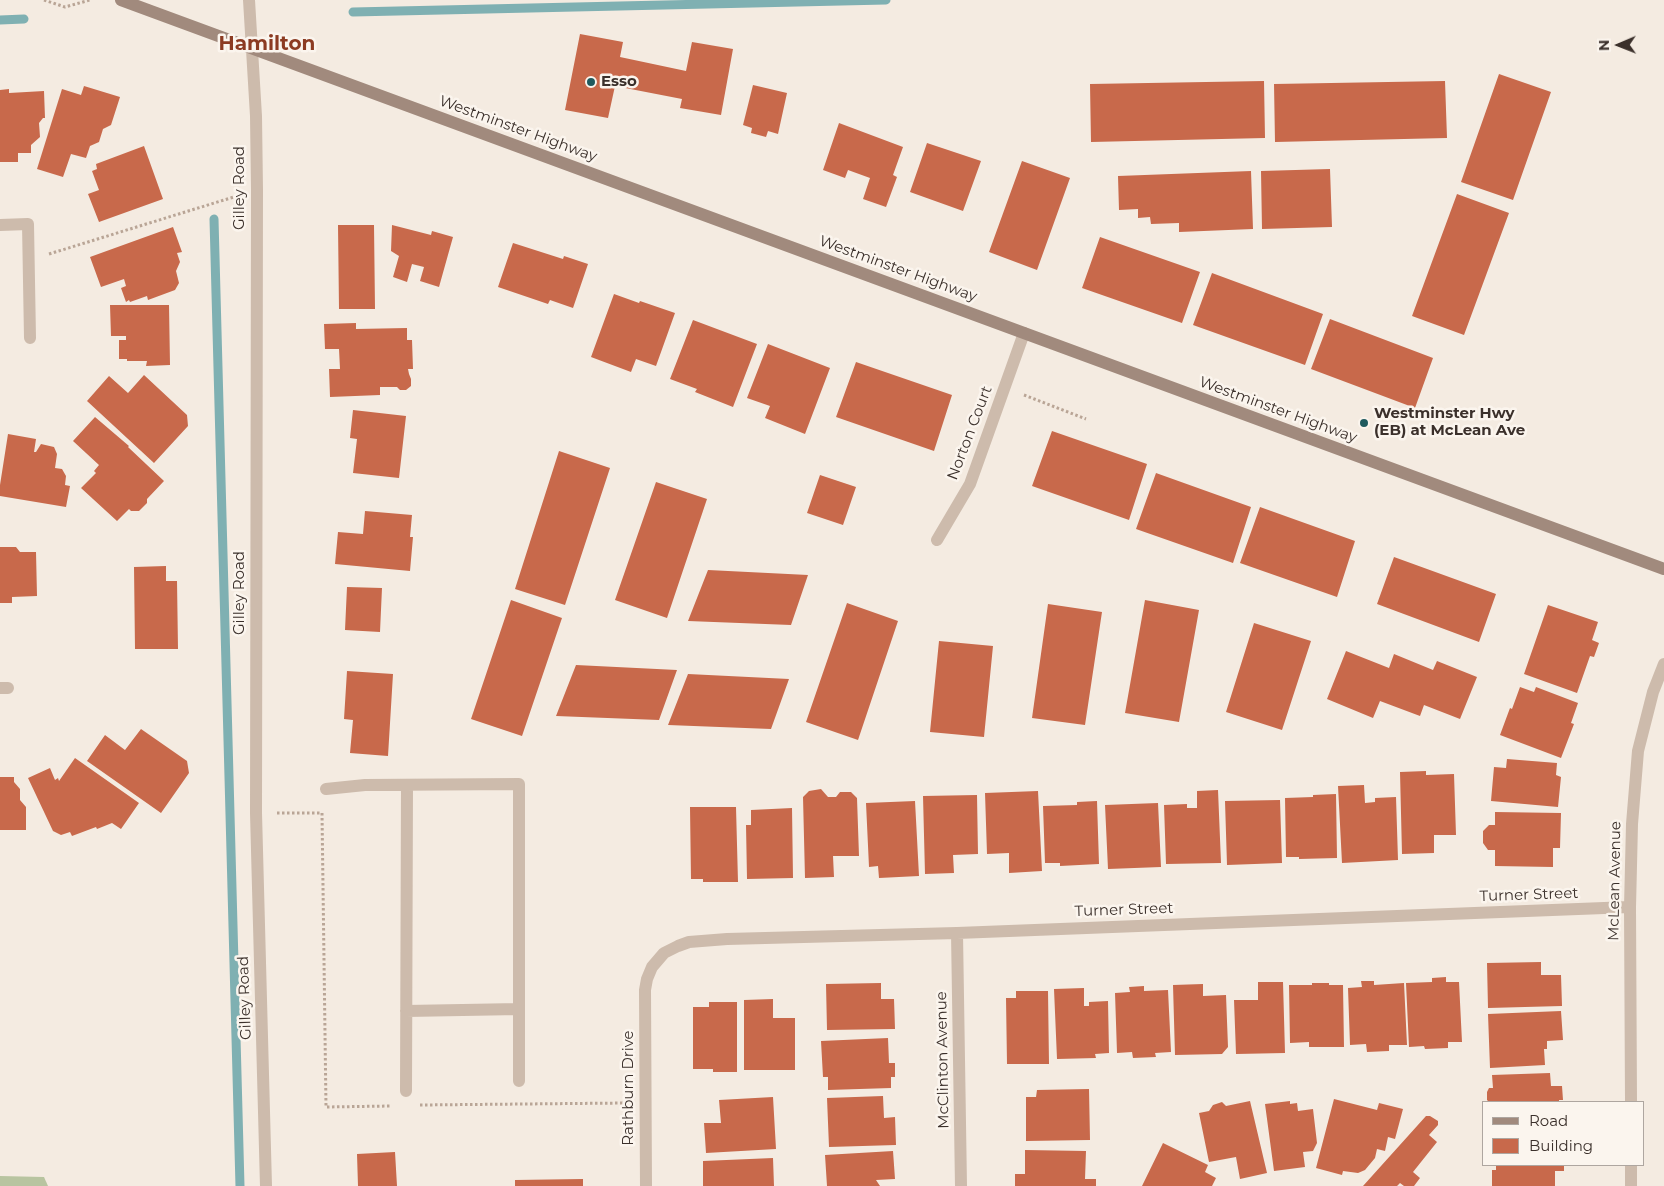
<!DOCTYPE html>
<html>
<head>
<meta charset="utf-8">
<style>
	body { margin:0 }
	#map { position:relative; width:1664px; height:1186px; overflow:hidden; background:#f4ebe1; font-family:Montserrat,sans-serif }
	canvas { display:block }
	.legend { position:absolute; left:1482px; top:1101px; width:162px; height:65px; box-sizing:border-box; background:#fbf5ee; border:1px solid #aea6a0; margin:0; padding:6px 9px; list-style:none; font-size:15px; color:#3b302b }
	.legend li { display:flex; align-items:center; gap:10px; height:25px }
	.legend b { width:25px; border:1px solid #aea6a0 }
	.north { position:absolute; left:1594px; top:20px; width:50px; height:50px; -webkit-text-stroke:4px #fbf5ee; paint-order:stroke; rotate:269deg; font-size:14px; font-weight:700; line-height:20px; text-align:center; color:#3b302b }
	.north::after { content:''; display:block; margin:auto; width:18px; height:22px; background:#3b302b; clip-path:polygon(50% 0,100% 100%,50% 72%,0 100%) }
</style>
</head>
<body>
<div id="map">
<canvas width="1664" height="1186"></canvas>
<ul class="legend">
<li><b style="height:6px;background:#a18a7d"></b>Road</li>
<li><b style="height:14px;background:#c8694b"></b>Building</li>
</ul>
<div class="north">N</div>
</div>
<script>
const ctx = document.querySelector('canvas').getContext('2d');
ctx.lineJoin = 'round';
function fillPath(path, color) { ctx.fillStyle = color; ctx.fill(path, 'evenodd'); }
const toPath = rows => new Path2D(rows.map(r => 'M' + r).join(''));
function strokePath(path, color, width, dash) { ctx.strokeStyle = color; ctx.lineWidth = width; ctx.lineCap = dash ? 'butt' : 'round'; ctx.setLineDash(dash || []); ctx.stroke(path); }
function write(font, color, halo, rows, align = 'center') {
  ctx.font = font + ' Montserrat,sans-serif'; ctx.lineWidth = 5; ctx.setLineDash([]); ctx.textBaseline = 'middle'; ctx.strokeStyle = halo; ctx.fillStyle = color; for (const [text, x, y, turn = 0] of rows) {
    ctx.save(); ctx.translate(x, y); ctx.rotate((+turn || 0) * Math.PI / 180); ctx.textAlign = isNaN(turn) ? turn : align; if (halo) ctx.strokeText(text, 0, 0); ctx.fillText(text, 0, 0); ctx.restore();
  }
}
fillPath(toPath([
	[0,1176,44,1177,48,1186,0,1186]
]), '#b8c4a0');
strokePath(toPath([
	[353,12,886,0],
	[0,20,24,19],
	[214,219,240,1186]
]), '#7fb0b2', 9);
fillPath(toPath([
	[580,34,623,42,620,57,686,71,692,42,733,49,721,115,680,108,682,99,615,86,608,118,565,110],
	[1499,74,1551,92,1513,200,1461,182],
	[1264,81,1265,138,1091,142,1090,84],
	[1445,81,1447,138,1275,142,1274,84],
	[753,85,787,93,778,134,768,131,766,137,751,133,752,128,743,125],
	[84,86,120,97,111,125,103,129,99,142,90,146,86,158,71,154,63,177,37,169,62,89,81,95],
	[9,89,9,93,44,91,45,118,43,118,39,123,40,137,31,145,31,153,18,153,18,162,0,162,0,90],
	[839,123,903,147,893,175,897,177,886,207,863,199,870,178,848,170,845,178,823,170],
	[927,143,981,161,963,211,910,192],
	[144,146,163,199,99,222,88,194,99,190,92,171,97,169,96,164],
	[1022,161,1070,178,1037,270,989,252],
	[1330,169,1332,227,1262,229,1261,171],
	[1251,171,1253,229,1179,232,1179,223,1151,224,1150,217,1138,218,1138,209,1119,210,1118,176],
	[1457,194,1509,213,1464,335,1412,316],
	[338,225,374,225,375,309,339,309],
	[392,225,431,235,432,231,453,237,439,287,420,281,424,267,412,264,407,282,393,277,399,256,391,251],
	[173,227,182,252,177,253,180,262,176,271,179,283,175,290,148,300,147,296,130,302,129,300,126,302,121,288,126,286,124,279,101,287,90,257],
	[1100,237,1200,272,1182,323,1082,288],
	[513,243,563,259,564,256,588,264,573,308,550,300,548,304,498,287],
	[1212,273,1323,314,1305,365,1193,325],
	[614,294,639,303,640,301,675,313,656,366,636,359,631,372,591,357],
	[110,305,169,305,170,365,146,366,147,361,127,361,127,359,119,359,119,340,126,340,126,336,111,336],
	[1330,319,1433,358,1415,408,1311,369],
	[693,320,757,344,733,407,695,392,697,389,670,379],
	[356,323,356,329,407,328,407,340,412,340,413,369,408,369,409,374,411,379,411,386,406,390,400,390,397,387,380,387,380,395,330,397,329,369,340,369,339,349,325,349,324,324],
	[768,344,830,368,805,434,765,418,770,406,747,398],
	[856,362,952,395,934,451,836,417],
	[144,375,187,415,188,426,154,463,87,401,109,376,128,393],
	[353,410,406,416,399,478,353,473,357,439,350,438],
	[95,417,129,446,128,447,164,481,147,499,147,503,139,511,131,511,129,509,117,521,81,488,96,473,94,471,99,465,73,441],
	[1052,431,1147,464,1129,520,1032,486],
	[8,434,36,439,34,452,36,452,41,444,54,447,57,454,55,468,62,469,66,476,65,485,70,486,66,507,0,496,0,485],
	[559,451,610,468,565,605,515,589],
	[1156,473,1251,507,1233,563,1136,529],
	[820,475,856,487,843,525,807,513],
	[656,482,707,499,667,618,615,600],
	[1260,507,1355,541,1337,597,1240,563],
	[365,511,412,515,410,537,413,537,410,571,335,564,338,532,363,534],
	[0,547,16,547,20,552,36,552,37,596,12,597,12,603,0,603],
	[1394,557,1496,594,1479,642,1377,604],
	[166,566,166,581,177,581,178,649,135,649,134,567],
	[708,570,808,575,791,625,688,621],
	[347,587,382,588,380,632,345,630],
	[511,600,562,618,522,736,471,719],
	[1145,600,1199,610,1179,722,1125,713],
	[847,603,898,621,858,740,806,722],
	[1048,604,1102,612,1085,725,1032,718],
	[1548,605,1598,622,1592,640,1599,643,1594,657,1590,656,1577,693,1524,674],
	[1254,623,1311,641,1282,730,1226,712],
	[939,641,993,646,984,737,930,732],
	[1346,651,1389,668,1394,654,1433,670,1437,661,1477,677,1460,719,1424,705,1420,716,1380,701,1373,718,1327,699],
	[576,665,677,670,659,720,556,716],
	[347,671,393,674,388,756,350,753,353,720,344,719],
	[688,674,789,679,771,729,668,725],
	[1520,687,1534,692,1536,687,1578,703,1571,723,1574,724,1561,758,1500,735,1510,708,1512,709],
	[141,729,187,761,189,773,161,813,87,761,105,735,125,750],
	[75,758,139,803,121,829,112,823,97,829,96,827,72,836,70,832,61,835,53,831,28,778,50,768,55,780,58,778,59,781],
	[1507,759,1557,763,1556,775,1561,777,1558,807,1491,801,1494,767,1506,768],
	[1426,771,1426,775,1454,774,1456,835,1434,835,1434,853,1402,854,1400,772],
	[0,777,14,777,14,782,20,789,20,800,26,807,26,830,0,830],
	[1364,785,1365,803,1375,802,1375,798,1396,797,1398,860,1342,863,1338,786],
	[821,789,828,797,836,797,840,792,851,792,857,798,859,856,833,856,834,877,805,878,803,797,809,791],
	[1218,790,1221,863,1166,864,1164,805,1187,804,1187,808,1197,808,1197,791],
	[1038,791,1042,871,1009,873,1009,853,987,854,985,793],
	[1336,794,1337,858,1299,859,1299,857,1286,857,1285,798,1313,797,1313,795],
	[977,795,978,854,953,855,954,873,925,874,923,796],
	[1280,800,1282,863,1227,865,1225,801],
	[915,801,919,876,879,878,878,866,869,867,866,803],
	[1097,801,1099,864,1060,866,1060,863,1045,863,1043,806,1077,805,1077,802],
	[1158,803,1161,867,1108,869,1105,805],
	[690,807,736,807,738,882,703,882,703,879,691,879],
	[792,808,793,878,747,879,746,825,751,825,751,810],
	[1495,812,1561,813,1560,848,1553,848,1553,867,1495,866,1495,850,1488,850,1483,843,1483,831,1489,825,1495,825],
	[1541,962,1541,975,1561,975,1562,1006,1488,1008,1487,963],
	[1446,977,1446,982,1459,982,1462,1042,1448,1042,1448,1048,1425,1049,1424,1046,1409,1047,1406,983,1432,982,1432,978],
	[1361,981,1374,981,1374,985,1404,983,1407,1045,1389,1045,1389,1051,1367,1052,1366,1044,1350,1045,1348,988,1362,987],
	[1258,982,1283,982,1285,1053,1236,1054,1234,1000,1258,1000],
	[881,983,881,999,894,999,895,1029,827,1030,826,984],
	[1312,983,1329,983,1329,985,1343,985,1344,1047,1309,1047,1309,1042,1290,1043,1289,985,1312,985],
	[1203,984,1203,996,1226,995,1228,1047,1222,1054,1175,1055,1173,985],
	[1144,986,1144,991,1168,990,1171,1052,1155,1053,1156,1057,1133,1058,1132,1052,1117,1053,1115,993,1130,992,1129,987],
	[1084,988,1084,1006,1089,1006,1089,1002,1108,1001,1109,1053,1095,1054,1096,1058,1057,1059,1054,989],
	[1016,991,1048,991,1049,1064,1007,1064,1006,998,1016,998],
	[773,999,773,1018,795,1018,795,1070,744,1070,744,1000],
	[709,1002,737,1002,737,1072,713,1072,713,1069,693,1069,693,1007,709,1007],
	[1561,1011,1563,1040,1547,1041,1547,1049,1544,1049,1545,1065,1490,1068,1488,1014],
	[888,1038,889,1063,895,1063,895,1077,891,1077,891,1088,828,1090,828,1077,823,1077,821,1041],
	[1550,1073,1551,1086,1562,1086,1563,1100,1559,1100,1559,1102,1489,1102,1487,1100,1487,1092,1489,1088,1493,1088,1492,1075],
	[1089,1089,1090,1140,1026,1141,1026,1097,1036,1097,1037,1090],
	[883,1096,884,1118,895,1117,896,1145,829,1147,827,1098],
	[773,1097,776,1149,706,1153,704,1123,721,1123,719,1100],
	[1334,1099,1377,1110,1379,1103,1403,1109,1395,1139,1388,1137,1385,1151,1377,1149,1375,1158,1365,1170,1358,1173,1343,1171,1342,1175,1316,1168],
	[1250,1101,1267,1173,1240,1179,1236,1157,1209,1162,1199,1113,1209,1111,1213,1105,1222,1102,1226,1106],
	[1290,1101,1290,1104,1297,1103,1298,1111,1313,1109,1317,1143,1313,1151,1303,1152,1305,1167,1274,1171,1265,1104],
	[1426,1116,1430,1116,1438,1121,1438,1125,1429,1135,1437,1142,1413,1172,1420,1178,1414,1186,1404,1186,1400,1183,1397,1186,1363,1186],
	[1163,1143,1208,1165,1205,1172,1216,1178,1212,1186,1142,1186],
	[1025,1150,1086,1151,1085,1179,1096,1179,1096,1186,1015,1186,1015,1174,1025,1174],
	[893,1151,895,1179,876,1180,880,1186,827,1186,825,1155],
	[395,1152,397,1186,358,1186,357,1154],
	[773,1158,774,1186,703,1186,703,1161],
	[1496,1165,1564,1165,1564,1171,1555,1171,1555,1186,1492,1186,1492,1170,1496,1170],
	[583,1179,583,1186,515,1186,515,1180]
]), '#c8694b');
strokePath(toPath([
	[44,0,65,7,90,0],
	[49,254,237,196],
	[1024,395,1086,419],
	[277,813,322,813,326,1107,391,1106],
	[420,1105,626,1103]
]), '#b9a596', 3, [2.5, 2.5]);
strokePath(toPath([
	[249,0,256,116,257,190,256,813,266,1186],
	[0,225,28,224,30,338],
	[937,540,970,484,1024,333],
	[0,688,8,688],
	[326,789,365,785,519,784,519,1081],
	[957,933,961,1186],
	[406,1011,519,1009],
	[406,1091,407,785],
	[1631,1102,1630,907,1632,824,1638,751,1653,692,1664,664],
	[1631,1165,1631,1186],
	[646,1186,645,990,647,979,652,967,664,953,678,946,689,942,727,939,957,933,1630,907]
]), '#cdbbac', 12);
strokePath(toPath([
	[121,0,1664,569]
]), '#a18a7d', 12);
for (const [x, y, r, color] of [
	[591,82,5,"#1f5a5e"],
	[1364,423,5,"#1f5a5e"]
]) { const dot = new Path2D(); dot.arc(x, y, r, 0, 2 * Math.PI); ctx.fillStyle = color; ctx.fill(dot); strokePath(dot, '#fbf5ee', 2); }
write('bold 15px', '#3b302b', '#fbf5ee', [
	["Esso",601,82],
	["Westminster Hwy",1374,414],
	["(EB) at McLean Ave",1374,431]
], 'left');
write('15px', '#3b302b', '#fbf5ee', [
	["Westminster Highway",518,129,20],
	["Gilley Road",240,188,-90],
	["Westminster Highway",898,269,20],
	["Westminster Highway",1278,410,20],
	["Norton Court",970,433,-69],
	["Gilley Road",240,593,-90],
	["McLean Avenue",1615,881,-89],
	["Turner Street",1529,895,-2],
	["Turner Street",1124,910,-2],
	["Gilley Road",245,998,-92],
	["McClinton Avenue",943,1060,-91],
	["Rathburn Drive",629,1088,-90]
]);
write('bold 20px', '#8c3b22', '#fbf5ee', [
	["Hamilton",267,44]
]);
</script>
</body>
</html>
